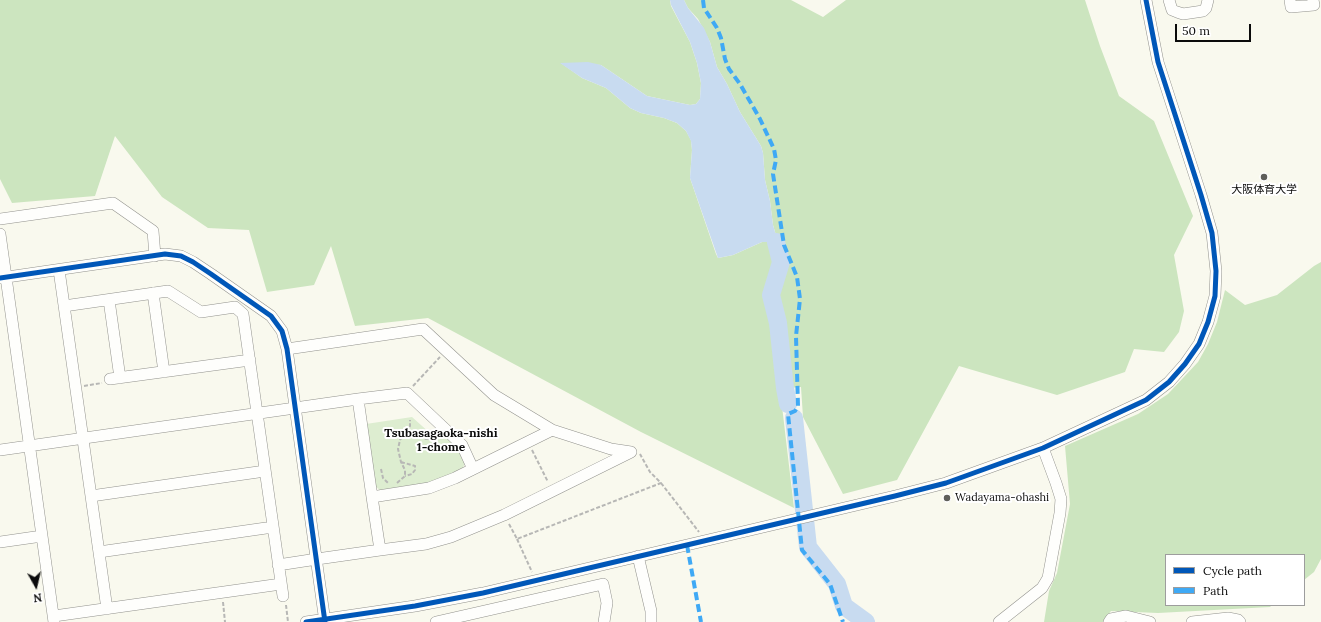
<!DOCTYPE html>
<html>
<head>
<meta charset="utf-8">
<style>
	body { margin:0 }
	#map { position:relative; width:1321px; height:622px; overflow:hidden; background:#f9f9ee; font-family:Lora,serif }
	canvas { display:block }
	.legend { position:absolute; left:1165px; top:554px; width:140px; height:52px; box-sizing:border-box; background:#fff; border:1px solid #9d9d9d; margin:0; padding:5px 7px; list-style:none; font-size:12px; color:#0b0b0b }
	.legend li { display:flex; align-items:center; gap:8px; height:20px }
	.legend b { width:20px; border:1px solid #9d9d9d }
	.north { position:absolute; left:16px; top:566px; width:40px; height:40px; -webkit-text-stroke:3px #fff; paint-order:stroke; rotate:172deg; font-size:11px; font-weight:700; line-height:16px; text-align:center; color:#0b0b0b }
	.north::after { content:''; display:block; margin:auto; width:14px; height:18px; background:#0b0b0b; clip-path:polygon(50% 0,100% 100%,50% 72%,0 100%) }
	.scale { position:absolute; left:1175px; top:24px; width:76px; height:18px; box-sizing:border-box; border:2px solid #0b0b0b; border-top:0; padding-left:5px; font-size:12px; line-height:14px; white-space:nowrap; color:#0b0b0b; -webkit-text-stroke:3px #fff; paint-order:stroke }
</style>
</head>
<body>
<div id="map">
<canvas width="1321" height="622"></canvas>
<ul class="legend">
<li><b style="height:5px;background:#0057b8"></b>Cycle path</li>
<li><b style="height:5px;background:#3fa9f5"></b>Path</li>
</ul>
<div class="north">N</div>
<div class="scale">50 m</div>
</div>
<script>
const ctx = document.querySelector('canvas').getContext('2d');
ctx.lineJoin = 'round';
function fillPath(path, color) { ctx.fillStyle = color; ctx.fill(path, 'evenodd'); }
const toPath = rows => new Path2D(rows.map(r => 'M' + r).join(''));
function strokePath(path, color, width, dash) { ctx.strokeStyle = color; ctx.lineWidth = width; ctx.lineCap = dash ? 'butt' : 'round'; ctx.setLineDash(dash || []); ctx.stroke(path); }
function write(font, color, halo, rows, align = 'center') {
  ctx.font = font + ' Lora,"Noto Sans JP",serif'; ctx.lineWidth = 4; ctx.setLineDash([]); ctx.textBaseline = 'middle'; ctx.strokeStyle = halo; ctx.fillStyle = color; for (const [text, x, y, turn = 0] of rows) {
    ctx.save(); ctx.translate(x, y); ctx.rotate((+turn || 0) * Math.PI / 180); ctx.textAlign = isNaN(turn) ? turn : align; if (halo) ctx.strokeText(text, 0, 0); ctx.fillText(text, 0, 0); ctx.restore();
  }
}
fillPath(toPath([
	[412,417,431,434,437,428,456,446,465,463,462,470,440,480,414,486,381,491,375,486,366,424]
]), '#ddedd0');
fillPath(toPath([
	[0,0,670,0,671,6,690,42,697,63,701,83,700,99,696,104,690,105,647,96,601,65,561,63,582,78,606,88,630,108,641,113,664,118,677,123,686,131,691,140,692,150,690,178,716,254,718,258,733,255,762,242,776,242,777,239,773,225,770,201,765,180,763,153,761,146,740,112,727,84,717,67,710,42,698,19,688,8,684,0,791,0,823,17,846,0,1085,0,1100,46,1119,96,1154,121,1193,216,1174,255,1184,311,1179,332,1164,352,1134,349,1125,372,1057,395,959,366,897,480,843,494,803,417,801,387,780,389,794,508,641,432,428,318,355,326,331,246,314,285,267,292,249,230,208,228,162,197,115,136,95,196,12,203,0,179],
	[1321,262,1321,559,1314,572,1304,580,1304,555,1166,555,1166,605,1272,605,1270,607,1158,613,1111,611,1103,622,1044,622,1049,591,1057,573,1070,504,1065,446,1138,414,1168,394,1198,362,1208,344,1217,322,1225,290,1245,305,1277,295,1314,266]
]), '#cce5bf');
fillPath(toPath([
	[670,0,684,0,688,8,704,28,710,42,717,67,727,84,740,112,761,146,763,153,765,180,770,201,773,225,777,239,776,242,762,242,733,255,718,258,690,178,692,150,691,141,686,131,677,123,664,118,641,113,630,108,606,88,582,78,560,63,588,62,601,65,647,96,690,105,696,104,700,99,701,83,697,63,690,42,671,5]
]), '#c8dbf0');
strokePath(toPath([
	[776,242,781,262,771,295,778,323,785,388,788,404],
	[794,418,808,547,837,584,844,606,866,622]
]), '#c8dbf0', 18);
const minor = toPath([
	[1169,0,1172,10,1177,12,1183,14,1203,11,1206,8,1208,0],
	[1290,0,1291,7,1314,5,1313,0],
	[0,219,113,203,153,231,155,256],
	[0,234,54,622],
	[59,270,107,609],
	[0,278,165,254,181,256,193,262,211,274,271,316,282,331,287,349,325,622],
	[153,293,164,372],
	[109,300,120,378],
	[64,306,168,291,201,312,235,307,243,314,283,596],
	[287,349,423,329,494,395,552,430],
	[110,379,250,360],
	[0,450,358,399],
	[91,496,265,471],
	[372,497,358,399,407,393,462,445,473,469],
	[0,542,42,536],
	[99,552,273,527],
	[638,556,651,611,651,622],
	[278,565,317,559,380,550,426,544,451,537,504,515,631,452,611,449,552,430,455,478,429,488,372,497,380,550],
	[54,616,281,584],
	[306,622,415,606,483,593,895,496,946,483,1043,448,1146,400,1169,382,1185,364,1199,344,1208,322,1215,296,1216,271,1212,233,1201,195,1158,62,1146,0],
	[436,622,603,584,607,603,604,622],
	[999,622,1042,588,1048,578,1060,513,1061,499,1056,483,1043,448],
	[1109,622,1111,619,1126,616,1150,622],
	[1192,622,1228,618,1238,620,1240,622]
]);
strokePath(minor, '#92928d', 12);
strokePath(toPath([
	[84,386,102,383],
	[413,386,440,357],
	[406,432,410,426,410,420],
	[532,450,548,482],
	[401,462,415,466,415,470,412,474,405,476],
	[381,469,383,478,389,484],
	[397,483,405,476,405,470,401,462,398,449,400,440,406,432,412,433,426,439,432,438,437,434],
	[661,483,699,532],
	[509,524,517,539,661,483,650,472,640,454],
	[517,539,532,572],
	[223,602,225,622],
	[286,605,288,622]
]), '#b7b7b5', 2, [4, 2]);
strokePath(minor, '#fefefc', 11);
strokePath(toPath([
	[703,0,704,8,717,28,721,38,725,59,729,69,740,84,760,119,774,149,776,160,773,174,784,245,797,277,800,299,796,336,798,406,795,411,788,414,802,550,830,584,843,622],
	[687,545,701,622]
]), '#3fa9f5', 4, [8, 4]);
strokePath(toPath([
	[0,278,165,254,181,256,193,262,211,274,271,316,282,331,287,349,325,622],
	[306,622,415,606,483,593,895,496,946,483,1043,448,1146,400,1169,382,1185,364,1199,344,1208,322,1215,296,1216,271,1212,233,1201,195,1158,62,1146,0]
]), '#0057b8', 5);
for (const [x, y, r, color] of [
	[1264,177,4,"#5e5e5a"],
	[947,498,4,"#5e5e5a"]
]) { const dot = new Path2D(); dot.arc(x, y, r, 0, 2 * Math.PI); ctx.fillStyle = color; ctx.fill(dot); strokePath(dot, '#fff', 1.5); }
write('11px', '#0b0b0b', '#fff', [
	["大阪体育大学",1264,190],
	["Wadayama-ohashi",955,498,"left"]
]);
write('bold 12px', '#0b0b0b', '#fff', [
	["Tsubasagaoka-nishi",441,434],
	["1-chome",441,448]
]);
</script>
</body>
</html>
